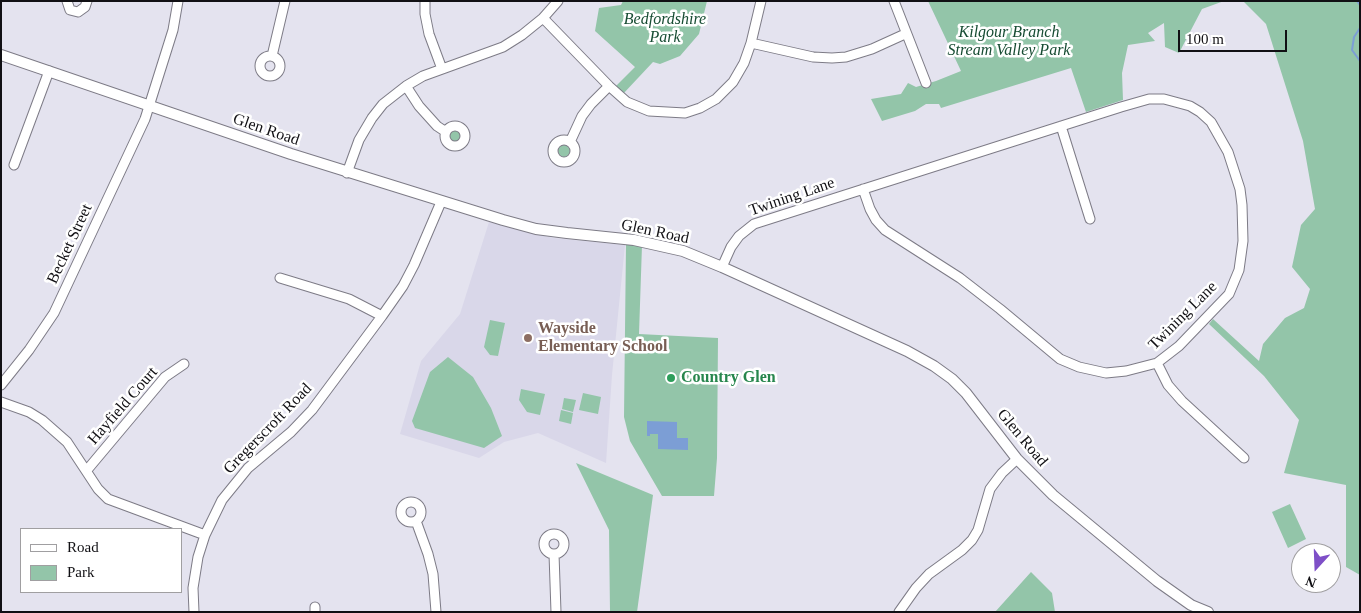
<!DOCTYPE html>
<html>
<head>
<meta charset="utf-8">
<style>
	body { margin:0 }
	#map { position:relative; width:1361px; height:613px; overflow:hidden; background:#e4e3ef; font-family:"Times New Roman",serif }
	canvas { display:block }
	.frame { position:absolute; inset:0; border:2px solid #111014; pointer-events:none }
	.legend { position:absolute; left:20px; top:528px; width:162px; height:65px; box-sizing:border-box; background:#fff; border:1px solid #a09fa1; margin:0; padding:6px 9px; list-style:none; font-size:15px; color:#111014 }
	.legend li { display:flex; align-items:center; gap:10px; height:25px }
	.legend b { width:25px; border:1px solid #a09fa1 }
	.north { position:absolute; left:1291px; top:543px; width:50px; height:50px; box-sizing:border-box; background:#fff; border:1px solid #a09fa1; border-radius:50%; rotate:200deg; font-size:14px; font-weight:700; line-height:20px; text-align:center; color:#111014 }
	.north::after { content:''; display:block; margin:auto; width:18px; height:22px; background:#7e4fc7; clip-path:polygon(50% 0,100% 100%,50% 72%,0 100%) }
	.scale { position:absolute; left:1178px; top:30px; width:109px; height:22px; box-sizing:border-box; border:2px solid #111014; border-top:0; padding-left:6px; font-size:15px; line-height:18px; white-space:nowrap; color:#111014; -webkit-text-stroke:4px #fff; paint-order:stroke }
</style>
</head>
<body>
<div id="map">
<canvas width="1361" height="613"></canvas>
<div class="frame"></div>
<ul class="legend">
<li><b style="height:6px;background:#fff"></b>Road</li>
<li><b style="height:14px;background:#93c5a9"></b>Park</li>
</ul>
<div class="north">N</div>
<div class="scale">100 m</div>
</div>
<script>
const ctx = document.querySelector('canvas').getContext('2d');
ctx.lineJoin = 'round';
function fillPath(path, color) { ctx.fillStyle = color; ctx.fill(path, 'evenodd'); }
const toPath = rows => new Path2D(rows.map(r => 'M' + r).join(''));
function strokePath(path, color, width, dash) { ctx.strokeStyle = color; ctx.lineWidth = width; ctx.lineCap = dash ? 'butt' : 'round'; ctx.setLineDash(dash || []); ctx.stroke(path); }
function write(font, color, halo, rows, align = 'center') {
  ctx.font = font + ' "Times New Roman",serif'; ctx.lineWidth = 5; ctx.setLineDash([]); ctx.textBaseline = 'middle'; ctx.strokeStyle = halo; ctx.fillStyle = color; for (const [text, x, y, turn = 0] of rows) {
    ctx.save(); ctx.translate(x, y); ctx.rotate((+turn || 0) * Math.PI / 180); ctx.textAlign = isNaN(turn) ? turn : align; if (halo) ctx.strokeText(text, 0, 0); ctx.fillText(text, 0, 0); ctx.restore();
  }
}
fillPath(toPath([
	[489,222,553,238,625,245,612,375,606,463,538,433,504,442,479,458,400,434,421,361,460,314]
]), '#d9d7e9');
fillPath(toPath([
	[623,1,707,1,699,34,680,56,660,64,653,62,623,94,615,87,635,67,595,31,599,8,621,5],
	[928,1,1224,1,1202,9,1179,53,1165,47,1164,23,1148,33,1155,41,1128,45,1122,73,1123,100,1086,112,1071,68,941,108,939,104,926,104,915,111,882,121,871,99,901,94,908,83,916,87,936,81,961,71],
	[1243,1,1360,1,1360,575,1346,567,1346,485,1284,473,1299,420,1264,376,1209,324,1213,319,1259,361,1263,344,1285,318,1304,308,1310,289,1292,267,1301,225,1315,209,1303,141,1266,24],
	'449 136a6 6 0 1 1 12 0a6 6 0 1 1-12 0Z',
	'558 151a6 6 0 1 1 12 0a6 6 0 1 1-12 0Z',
	[626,244,642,245,639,334,718,338,717,458,714,496,662,496,630,441,624,417],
	[490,320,505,323,498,356,490,355,484,347],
	[448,357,473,377,491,408,502,436,484,448,415,428,412,421,430,372],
	[521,389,545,394,540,415,527,412,519,400],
	[583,393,601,397,598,414,579,410],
	[564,398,576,400,573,412,562,409],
	[561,410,573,413,571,424,559,421],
	[576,463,653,495,637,612,610,612,609,530],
	[1290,504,1306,539,1288,548,1272,512],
	[1031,572,1052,593,1055,612,995,612]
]), '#93c5a9');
fillPath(toPath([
	[647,421,677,422,677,438,688,438,688,450,658,449,658,434,650,434,650,436,647,436]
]), '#7c9ed5');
strokePath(toPath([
	[1357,1,1360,5],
	[1360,28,1354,37,1352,50,1360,61]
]), '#7c9ed5', 2);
const minor = toPath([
	[67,1,70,10,78,12,85,7,87,1],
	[425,1,425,14,429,34,442,69],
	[894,1,926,83],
	[543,18,609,86,627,102,649,111,685,113,700,108,716,99,733,82,744,63,751,43,761,1],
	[751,43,813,57,832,58,846,57,872,49,905,34],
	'260 66a10 10 0 1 1 20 0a10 10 0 1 1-20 0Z',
	[272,56,285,1],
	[406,86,419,106,437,126,446,132],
	'445 136a10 10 0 1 1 20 0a10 10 0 1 1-20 0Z',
	[1061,126,1090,219],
	'553 151a11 11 0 1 1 22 0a11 11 0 1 1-22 0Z',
	[570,142,582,116,591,104,609,86],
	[14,165,49,71],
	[347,173,359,140,372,118,383,104,406,86,423,76,503,47,522,35,543,18,558,1],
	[722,267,731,247,739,236,754,224,1121,107,1149,99,1164,99,1190,106,1200,112,1211,122,1228,152,1240,189,1242,205,1243,241,1239,270,1229,294,1179,346,1157,363,1126,371,1106,373,1079,367,1060,359,1000,309,960,278,885,230,876,220,870,209,863,189],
	[280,278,349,299,382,316],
	[1157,363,1168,385,1182,401,1244,458],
	[1,385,29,350,54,313,145,119,173,30,178,1],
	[1,402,29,412,42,420,67,442,98,489,108,499,205,535],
	[87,470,165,377,184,364],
	'401 512a10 10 0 1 1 20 0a10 10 0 1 1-20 0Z',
	[416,521,428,554,433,574,436,612],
	'544 544a10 10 0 1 1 20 0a10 10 0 1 1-20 0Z',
	[554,554,556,612],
	[194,612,193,588,198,557,205,535,222,500,248,468,291,432,312,410,382,316,403,286,414,265,441,202],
	[315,612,315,607],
	[899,612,916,588,929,574,962,550,972,540,978,530,990,489,1002,473,1017,459]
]);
const major = toPath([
	[1,55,291,154,503,220,536,229,567,233,634,240,683,251,722,267,907,351,934,366,952,379,966,393,1017,459,1053,495,1157,581,1191,605,1208,612]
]);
strokePath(minor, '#7d7b86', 11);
strokePath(major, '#7d7b86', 12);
strokePath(minor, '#fff', 9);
strokePath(major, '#fff', 10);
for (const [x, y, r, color] of [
	[528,338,5,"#8d6e63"],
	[671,378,5,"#2e9e5b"]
]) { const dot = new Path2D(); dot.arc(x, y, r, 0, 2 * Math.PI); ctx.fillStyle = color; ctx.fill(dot); strokePath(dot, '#fff', 2); }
write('italic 16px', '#174c33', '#fff', [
	["Bedfordshire",665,20],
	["Park",665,38],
	["Kilgour Branch",1009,33],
	["Stream Valley Park",1009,51]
]);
write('16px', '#111014', '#fff', [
	["Glen Road",266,130,19],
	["Twining Lane",792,197,-19],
	["Glen Road",655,232,12],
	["Becket Street",70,244,-65],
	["Twining Lane",1183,316,-45],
	["Hayfield Court",123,406,-49],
	["Gregerscroft Road",268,429,-46],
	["Glen Road",1022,438,50]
]);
write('bold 16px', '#785e54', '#fff', [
	["Wayside",538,329],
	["Elementary School",538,347]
], 'left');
write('bold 16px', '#27864d', '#fff', [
	["Country Glen",681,378]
], 'left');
</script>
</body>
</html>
